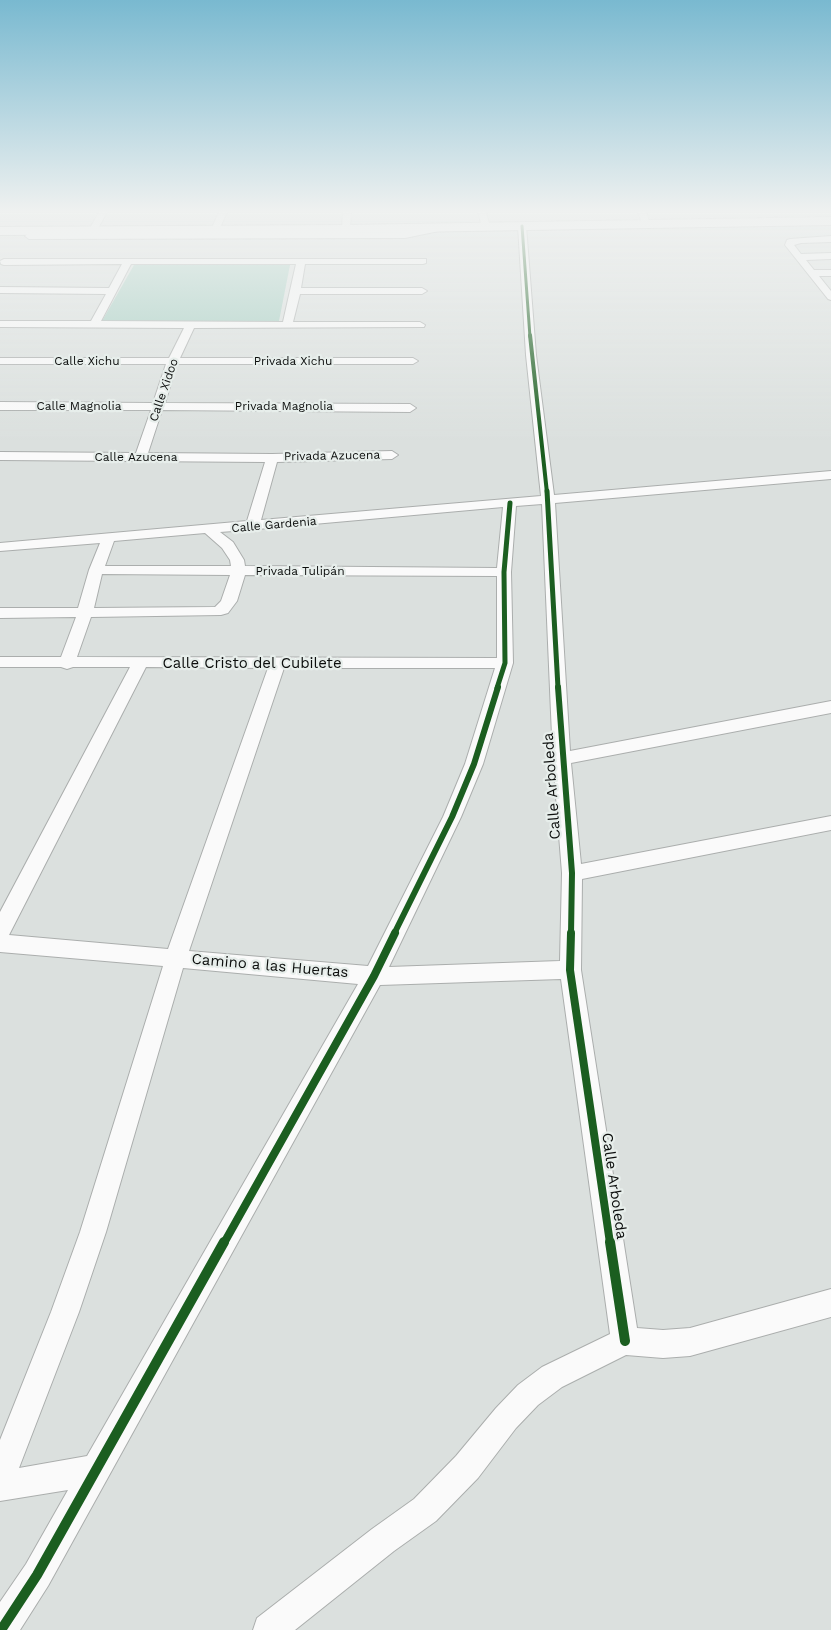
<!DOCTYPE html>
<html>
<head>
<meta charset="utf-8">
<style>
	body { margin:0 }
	canvas { display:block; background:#dbe0de }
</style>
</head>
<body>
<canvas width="831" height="1630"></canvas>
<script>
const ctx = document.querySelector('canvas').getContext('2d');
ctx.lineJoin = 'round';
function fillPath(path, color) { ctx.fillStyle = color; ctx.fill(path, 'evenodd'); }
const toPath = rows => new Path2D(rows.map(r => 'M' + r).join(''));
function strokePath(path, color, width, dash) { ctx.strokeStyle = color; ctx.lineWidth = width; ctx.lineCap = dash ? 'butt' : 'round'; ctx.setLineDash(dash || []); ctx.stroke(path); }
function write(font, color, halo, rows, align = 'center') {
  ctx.font = font + ' "Work Sans",sans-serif'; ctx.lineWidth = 4.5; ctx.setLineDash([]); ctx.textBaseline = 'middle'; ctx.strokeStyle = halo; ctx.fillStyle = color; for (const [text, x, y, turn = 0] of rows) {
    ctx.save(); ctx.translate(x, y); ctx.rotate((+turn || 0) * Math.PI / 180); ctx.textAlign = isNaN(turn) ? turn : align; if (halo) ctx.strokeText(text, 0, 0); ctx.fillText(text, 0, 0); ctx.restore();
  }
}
fillPath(toPath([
	[134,265,290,265,279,321,102,321]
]), '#a2cdc0');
const street = toPath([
	[99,212,107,212,96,232,90,232,89,230,99,212],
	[219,212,227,212,218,232,212,232,211,230,219,212],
	[343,212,351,212,350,229,346,232,342,229,343,212],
	[478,212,486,212,490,227,489,229,482,227,478,212],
	[638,212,646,212,650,224,649,226,643,226,638,212],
	[522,223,526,226,536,355,554,495,831,471,831,479,555,503,570,751,831,701,831,713,571,763,581,864,831,816,831,830,582,879,581,970,637,1328,663,1330,690,1328,831,1289,831,1317,690,1356,663,1358,626,1355,562,1387,538,1405,516,1428,478,1478,436,1521,394,1551,295,1630,253,1630,257,1618,372,1529,414,1499,456,1456,496,1408,518,1385,542,1367,610,1334,561,979,380,985,48,1586,20,1630,0,1630,0,1602,26,1564,68,1490,0,1501,0,1440,51,1312,80,1232,163,966,0,952,0,912,130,667,73,667,67,669,61,667,0,667,0,657,61,657,76,617,0,618,0,608,78,608,89,570,100,543,0,551,0,543,247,521,265,462,0,460,0,452,136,453,151,410,0,410,0,402,153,403,166,364,0,364,0,358,169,358,184,328,0,327,0,321,91,321,106,294,0,293,0,287,109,288,122,264,4,265,1,264,0,261,4,259,426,259,426,263,423,264,305,264,301,288,422,288,427,291,422,294,300,294,293,322,420,322,425,325,424,327,194,328,180,358,413,358,418,361,413,364,177,364,165,403,410,404,416,408,410,412,162,410,148,453,272,454,392,451,398,455,392,459,277,462,261,520,541,496,526,355,518,226,522,223],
	[131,264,296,264,283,322,101,321,131,264],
	[542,504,553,759,562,873,560,961,389,967,461,817,483,764,513,663,511,572,516,506,542,504],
	[503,507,497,568,245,566,244,560,233,542,220,532,247,530,252,531,258,529,503,507],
	[205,533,222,548,230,560,231,566,105,566,114,541,205,533],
	[102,574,230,575,221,601,215,607,94,608,102,574],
	[245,575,497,576,497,658,77,657,91,617,221,615,228,613,237,601,245,575],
	[146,667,268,668,168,949,9,935,146,667],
	[284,668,495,668,465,764,443,817,368,966,189,951,284,668],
	[183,968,358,984,87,1456,19,1468,79,1312,106,1232,183,968],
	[441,225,444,226,444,230,405,238,29,239,25,236,29,233,405,232,441,225],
	[831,236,831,242,801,243,794,245,801,254,831,253,831,259,806,260,814,270,831,270,831,276,819,276,831,291,831,300,828,299,785,245,787,240,790,239,831,236]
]);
const secondary = toPath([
	[831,217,831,225,346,233,0,235,0,227,346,225,831,217]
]);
strokePath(street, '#abaead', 2);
strokePath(secondary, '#abaead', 2);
fillPath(street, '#fafafa');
fillPath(secondary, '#fafafa');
strokePath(toPath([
	[522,226,530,337]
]), '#1b5e20', 3);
strokePath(toPath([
	[530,335,547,493]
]), '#1b5e20', 4);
strokePath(toPath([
	[547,491,558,688],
	[497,688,505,663,504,572,510,503]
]), '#1b5e20', 5);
strokePath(toPath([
	[558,687,572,873,571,934],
	[394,934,452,817,474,764,498,687]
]), '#1b5e20', 6);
strokePath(toPath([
	[571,933,570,970,610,1243],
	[224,1243,374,976,395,933]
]), '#1b5e20', 8);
strokePath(toPath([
	[610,1242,625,1341],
	[1,1630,37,1575,224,1242]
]), '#1b5e20', 10);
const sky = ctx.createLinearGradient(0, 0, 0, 440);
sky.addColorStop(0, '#79b9d0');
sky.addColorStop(0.48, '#eff1f0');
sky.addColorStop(1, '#eff1f000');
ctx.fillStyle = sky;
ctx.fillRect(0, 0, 831, 440);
write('12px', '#0c0e0d', '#e7eeeb', [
	["Calle Xichu",87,361],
	["Privada Xichu",293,361],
	["Calle Xidoo",164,390,-71],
	["Calle Magnolia",79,406],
	["Privada Magnolia",284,406],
	["Privada Azucena",332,456,-1],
	["Calle Azucena",136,457],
	["Calle Gardenia",274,525,-5],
	["Privada Tulipán",300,571]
]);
write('15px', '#0c0e0d', '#e7eeeb', [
	["Calle Cristo del Cubilete",252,664],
	["Calle Arboleda",552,786,-94],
	["Camino a las Huertas",270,966,5],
	["Calle Arboleda",614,1186,82]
]);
</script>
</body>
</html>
